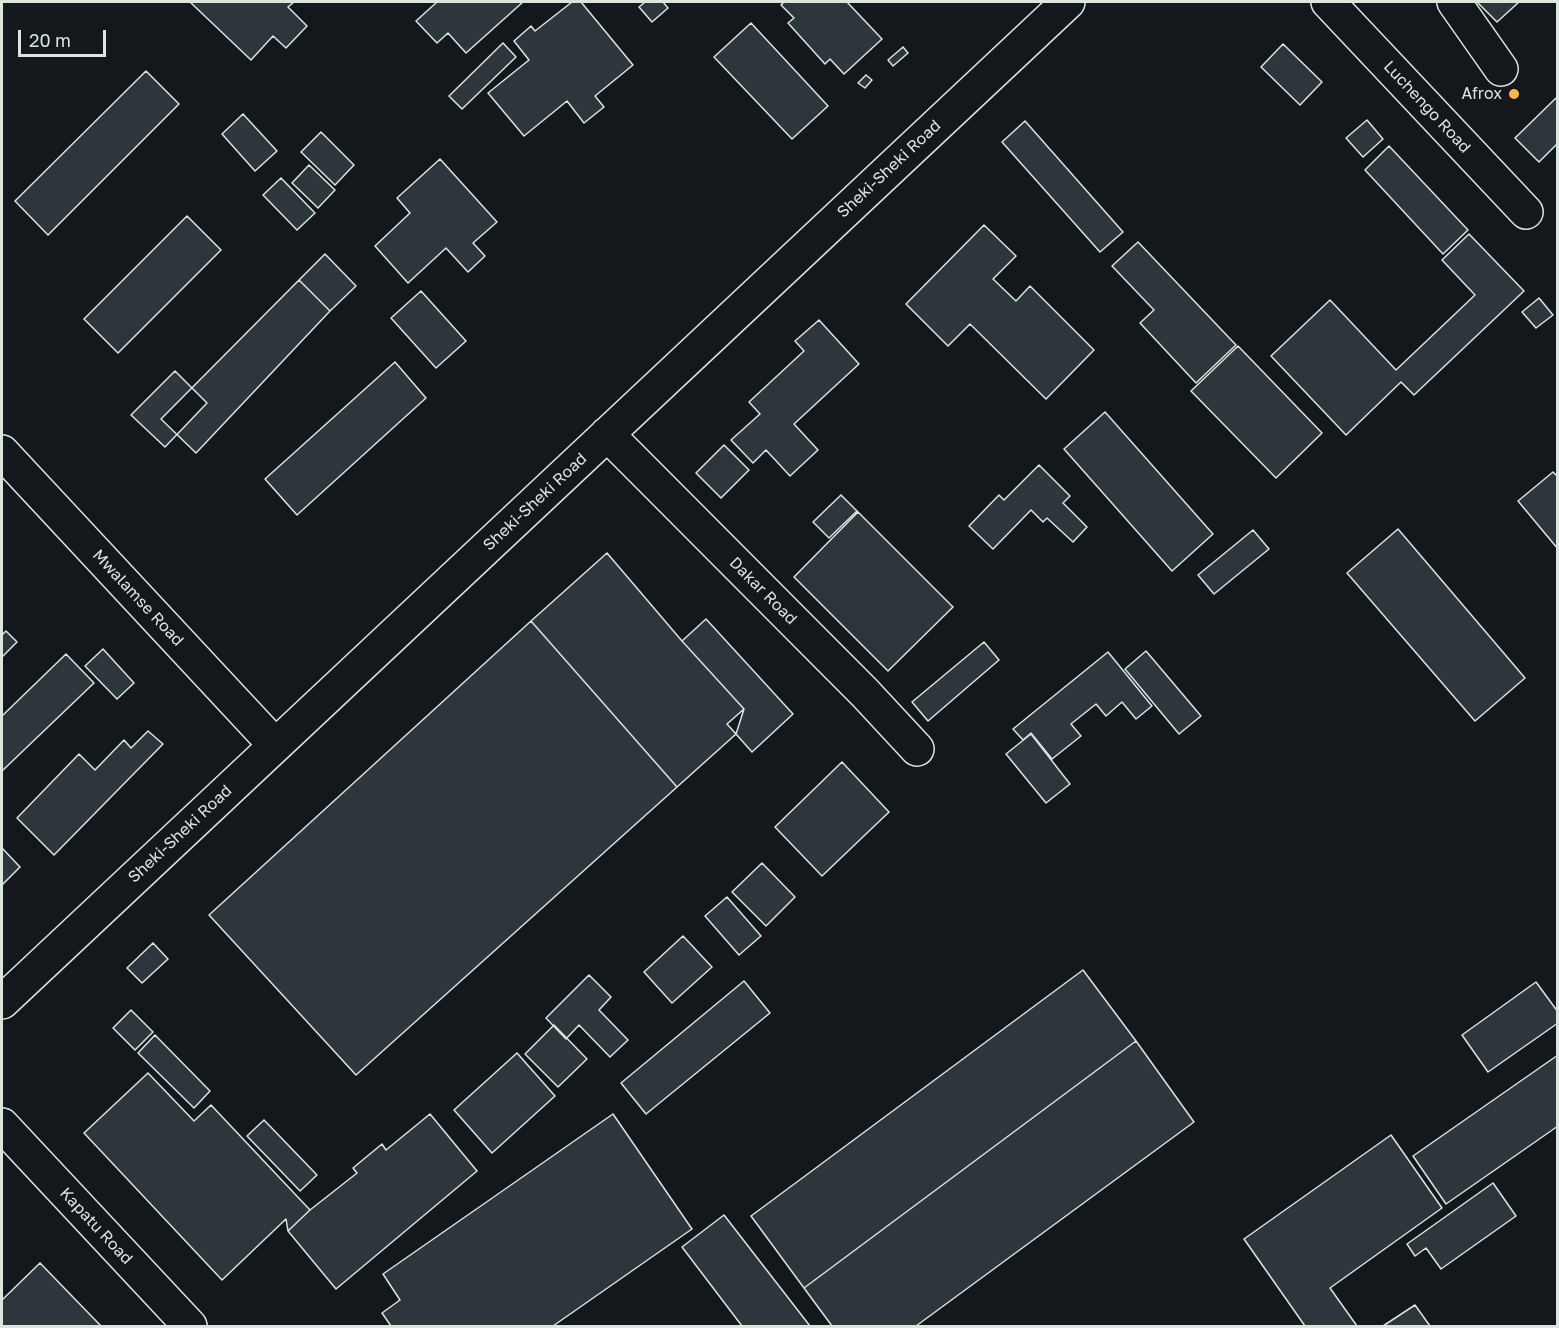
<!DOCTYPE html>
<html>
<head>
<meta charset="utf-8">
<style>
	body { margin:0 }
	#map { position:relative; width:1559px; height:1328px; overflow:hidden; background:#14181c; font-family:"Golos Text",sans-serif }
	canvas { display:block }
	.frame { position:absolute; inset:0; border:3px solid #d8e6dc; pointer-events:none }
	.scale { position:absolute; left:18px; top:30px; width:88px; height:27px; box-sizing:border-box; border:3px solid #d8e6dc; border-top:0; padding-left:8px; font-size:18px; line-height:21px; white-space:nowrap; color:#d8e6dc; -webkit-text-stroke:4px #14181c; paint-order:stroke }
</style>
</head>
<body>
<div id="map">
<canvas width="1559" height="1328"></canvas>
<div class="frame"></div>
<div class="scale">20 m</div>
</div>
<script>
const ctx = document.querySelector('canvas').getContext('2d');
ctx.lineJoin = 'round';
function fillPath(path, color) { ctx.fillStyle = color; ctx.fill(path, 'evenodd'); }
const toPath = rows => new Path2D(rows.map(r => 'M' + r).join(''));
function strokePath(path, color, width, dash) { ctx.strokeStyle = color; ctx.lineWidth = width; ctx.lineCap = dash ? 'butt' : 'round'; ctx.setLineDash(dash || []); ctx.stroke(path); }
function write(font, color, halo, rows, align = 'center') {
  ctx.font = font + ' "Golos Text",sans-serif'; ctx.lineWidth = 4.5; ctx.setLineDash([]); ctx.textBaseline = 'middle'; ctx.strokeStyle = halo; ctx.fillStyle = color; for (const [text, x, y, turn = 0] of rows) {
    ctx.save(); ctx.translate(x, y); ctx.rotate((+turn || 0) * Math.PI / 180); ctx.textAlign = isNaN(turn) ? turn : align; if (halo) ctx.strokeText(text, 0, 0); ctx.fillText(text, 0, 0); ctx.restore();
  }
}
const building = toPath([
	[190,2,294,2,288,7,307,26,286,48,273,36,251,60,190,2],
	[437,2,523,2,466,53,448,33,437,43,416,21,437,2],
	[572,2,581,2,633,65,595,96,604,107,584,123,567,101,524,136,488,93,529,60,514,41,531,26,535,31,572,2],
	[645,2,663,2,668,8,652,22,639,7,645,2],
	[784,2,847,2,882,39,844,74,830,59,825,64,788,23,794,18,781,5,784,2],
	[1477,2,1519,2,1497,22,1477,2],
	[751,23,828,106,792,139,714,57,751,23],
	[503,43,516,57,462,109,449,96,503,43],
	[1283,44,1322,82,1300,105,1261,67,1283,44],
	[903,47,908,53,893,66,888,60,903,47],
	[146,71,179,104,48,235,15,201,146,71],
	[866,75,872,80,865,88,858,83,866,75],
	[1556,98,1558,100,1558,143,1539,162,1515,138,1556,98],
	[243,114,277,151,255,171,222,134,243,114],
	[1367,120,1383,139,1363,157,1346,138,1367,120],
	[1025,121,1123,232,1100,252,1002,142,1025,121],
	[321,132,354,165,335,185,301,152,321,132],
	[1389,146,1468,230,1443,254,1365,170,1389,146],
	[440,159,497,222,473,243,485,256,468,272,446,248,408,283,375,246,410,213,397,198,440,159],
	[309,165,335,190,318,208,292,183,309,165],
	[281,178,315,213,297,230,263,195,281,178],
	[187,216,221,250,118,353,84,319,187,216],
	[984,225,1016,256,993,279,1016,301,1030,286,1094,350,1046,399,970,324,948,346,906,304,984,225],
	[1469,234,1524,291,1414,395,1401,382,1346,435,1271,356,1330,300,1396,370,1475,295,1442,260,1469,234],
	[1138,242,1236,345,1196,383,1140,323,1154,310,1112,266,1138,242],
	[325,254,356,286,330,311,299,280,325,254],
	[299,280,330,311,196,453,161,419,299,280],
	[421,291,466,341,436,368,391,318,421,291],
	[1539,298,1553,315,1536,328,1522,312,1539,298],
	[819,320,859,364,794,424,818,450,790,476,766,450,753,463,731,440,760,414,749,402,804,351,795,341,819,320],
	[1238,346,1322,433,1276,478,1191,391,1238,346],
	[395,362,426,398,297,515,265,479,395,362],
	[175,371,207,403,165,447,131,415,175,371],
	[1105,412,1213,534,1172,571,1064,449,1105,412],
	[724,445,749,470,721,498,696,473,724,445],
	[1039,465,1070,496,1063,503,1087,527,1073,542,1047,518,1043,522,1031,510,993,549,969,526,999,495,1004,500,1039,465],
	[1553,472,1558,477,1558,549,1518,501,1553,472],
	[841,495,857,511,829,538,813,522,841,495],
	[858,512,953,607,888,671,794,577,858,512],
	[1398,529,1525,678,1475,721,1347,573,1398,529],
	[1253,530,1269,549,1214,594,1198,575,1253,530],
	[607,553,682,641,744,709,727,724,736,734,677,787,531,621,607,553],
	[706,619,793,714,752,752,736,734,744,709,682,641,706,619],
	[531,621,677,787,356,1075,209,915,531,621],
	[6,631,17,642,2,657,2,632,3,634,6,631],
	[984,642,999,660,928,721,912,702,984,642],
	[103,649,134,683,117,699,85,666,103,649],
	[1146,651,1201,716,1179,734,1125,669,1146,651],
	[1108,652,1152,706,1136,719,1122,702,1106,716,1096,704,1071,724,1081,736,1052,759,1031,733,1023,740,1013,729,1108,652],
	[66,654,94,683,2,771,2,716,66,654],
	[148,731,163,744,54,855,17,818,79,754,95,770,124,740,131,748,148,731],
	[1031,734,1070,784,1046,803,1006,754,1031,734],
	[842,762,889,812,822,876,775,827,842,762],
	[2,848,20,867,2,885,2,848],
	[762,863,795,897,766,926,732,892,762,863],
	[727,897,761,936,739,955,705,916,727,897],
	[683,936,712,967,672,1003,644,972,683,936],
	[153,943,168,959,142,983,127,968,153,943],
	[1083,970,1136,1041,804,1288,751,1216,1083,970],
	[589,975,611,997,599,1010,628,1040,610,1057,579,1025,566,1039,546,1018,589,975],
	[744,981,770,1013,646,1114,621,1083,744,981],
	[1536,982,1558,1012,1558,1023,1488,1072,1462,1035,1536,982],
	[131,1010,153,1032,135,1050,113,1028,131,1010],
	[554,1025,587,1059,558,1087,525,1054,554,1025],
	[155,1035,210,1091,194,1108,138,1053,155,1035],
	[1136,1041,1194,1122,916,1326,832,1326,804,1288,1136,1041],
	[517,1053,555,1096,492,1153,454,1110,517,1053],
	[1558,1055,1558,1126,1446,1204,1413,1156,1558,1055],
	[148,1073,194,1121,211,1105,310,1210,288,1231,286,1219,222,1280,84,1133,148,1073],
	[430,1114,477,1171,336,1289,288,1231,310,1210,357,1173,353,1168,382,1144,386,1150,430,1114],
	[613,1114,692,1229,553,1326,391,1326,382,1313,400,1300,383,1274,613,1114],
	[264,1120,317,1175,300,1191,247,1136,264,1120],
	[1391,1135,1442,1208,1330,1288,1357,1326,1305,1326,1244,1239,1391,1135],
	[1493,1183,1516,1216,1441,1269,1426,1248,1415,1256,1407,1244,1493,1183],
	[724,1215,810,1326,742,1326,682,1247,724,1215],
	[40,1263,101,1326,2,1326,2,1300,40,1263],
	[1415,1305,1430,1326,1383,1326,1415,1305]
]);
fillPath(building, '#2c363c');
strokePath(building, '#d8e6dc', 1.5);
const minor = toPath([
	[1328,2,1526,212],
	[1454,2,1501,69],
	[607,434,865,693,917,749],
	[2,452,275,745],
	[2,1002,1068,2],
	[2,1125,190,1326]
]);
strokePath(minor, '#d8e6dc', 36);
strokePath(minor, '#14181c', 33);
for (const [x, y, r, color] of [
	[1514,94,6,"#ffb74d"]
]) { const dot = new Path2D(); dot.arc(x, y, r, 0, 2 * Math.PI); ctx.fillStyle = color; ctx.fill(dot); strokePath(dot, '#14181c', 2); }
write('16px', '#d8e6dc', '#14181c', [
	["Afrox",1502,94]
], 'right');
write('16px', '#d8e6dc', '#14181c', [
	["Luchengo Road",1427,107,47],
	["Sheki-Sheki Road",889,169,-43],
	["Sheki-Sheki Road",535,502,-43],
	["Dakar Road",763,591,45],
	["Mwalamse Road",138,598,47],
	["Sheki-Sheki Road",180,834,-43],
	["Kapatu Road",96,1226,47]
]);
</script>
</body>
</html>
